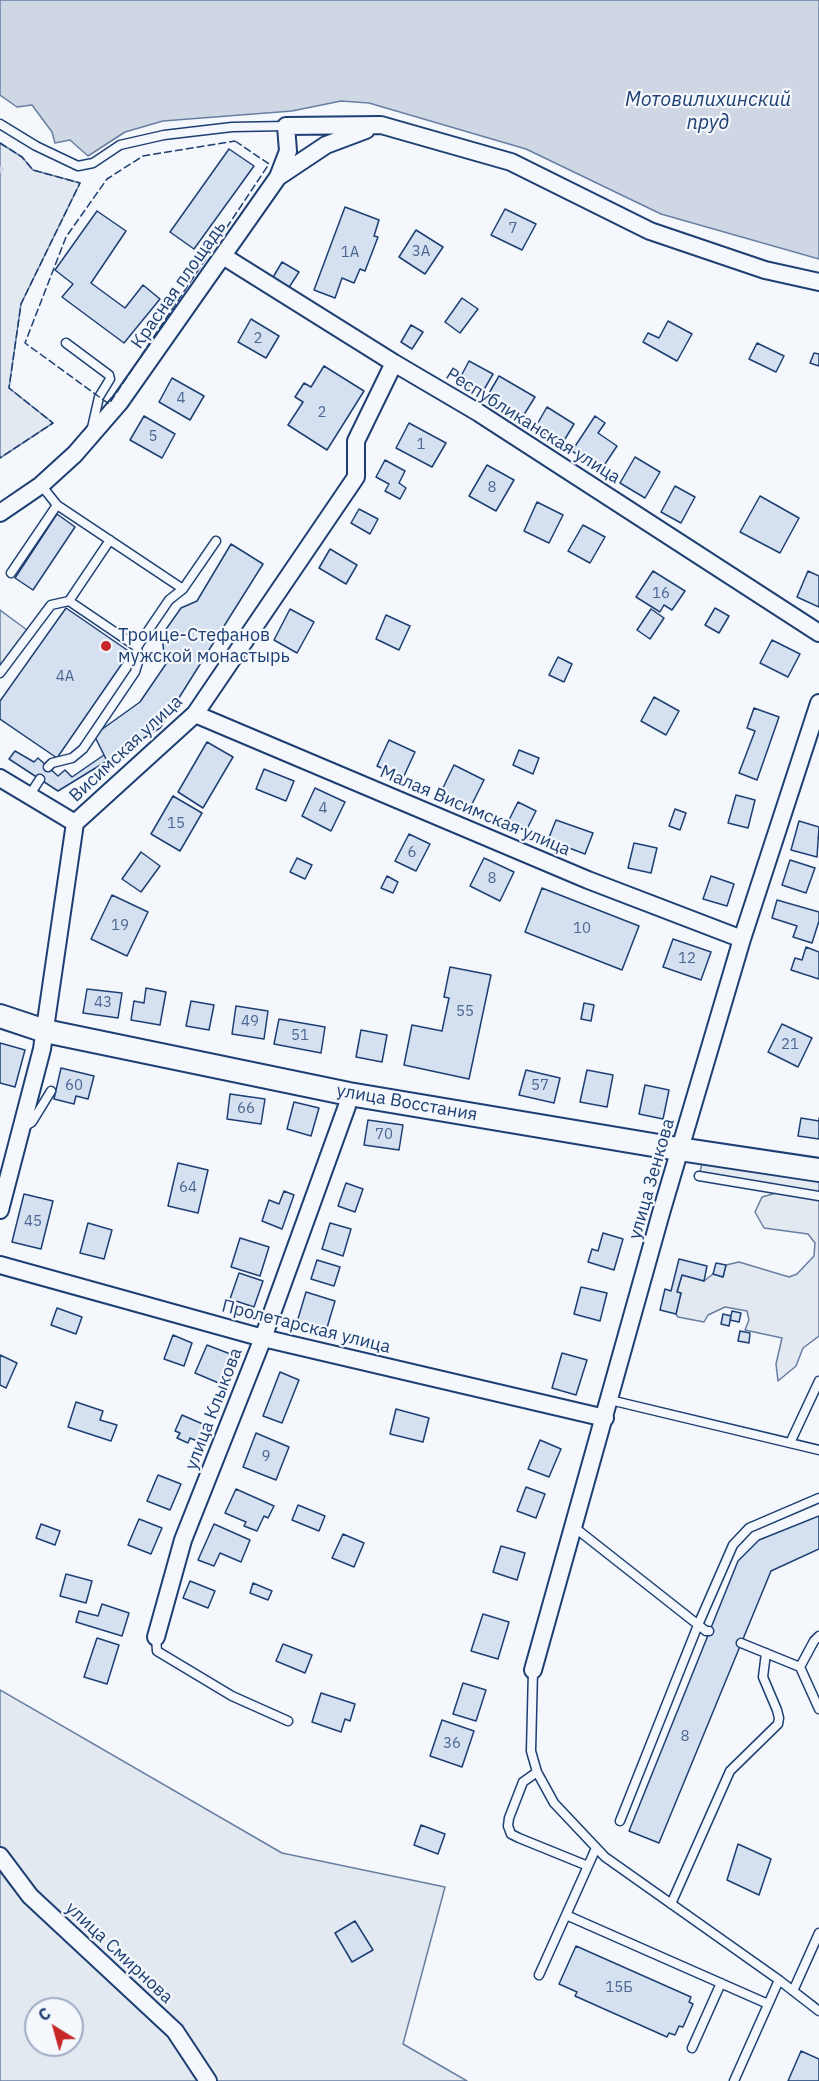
<!DOCTYPE html>
<html>
<head>
<meta charset="utf-8">
<style>
	body { margin:0 }
	#map { position:relative; width:819px; height:2081px; overflow:hidden; background:#f4f7fb; font-family:"IBM Plex Sans",sans-serif }
	canvas { display:block }
	.north { position:absolute; left:24px; top:1997px; width:60px; height:60px; box-sizing:border-box; background:#f4f7fb; border:2px solid #9eadc5; border-radius:50%; rotate:323deg; font-size:16px; font-weight:700; line-height:24px; text-align:center; color:#1d3f73 }
	.north::after { content:''; display:block; margin:auto; width:21px; height:27px; background:#c62828; clip-path:polygon(50% 0,100% 100%,50% 72%,0 100%) }
</style>
</head>
<body>
<div id="map">
<canvas width="819" height="2081"></canvas>
<div class="north">С</div>
</div>
<script>
const ctx = document.querySelector('canvas').getContext('2d');
ctx.lineJoin = 'round';
function fillPath(path, color) { ctx.fillStyle = color; ctx.fill(path, 'evenodd'); }
const toPath = rows => new Path2D(rows.map(r => 'M' + r).join(''));
function strokePath(path, color, width, dash) { ctx.strokeStyle = color; ctx.lineWidth = width; ctx.lineCap = dash ? 'butt' : 'round'; ctx.setLineDash(dash || []); ctx.stroke(path); }
function write(font, color, halo, rows, align = 'center') {
  ctx.font = font + ' "IBM Plex Sans",sans-serif'; ctx.lineWidth = 4.5; ctx.setLineDash([]); ctx.textBaseline = 'middle'; ctx.strokeStyle = halo; ctx.fillStyle = color; for (const [text, x, y, turn = 0] of rows) {
    ctx.save(); ctx.translate(x, y); ctx.rotate((+turn || 0) * Math.PI / 180); ctx.textAlign = isNaN(turn) ? turn : align; if (halo) ctx.strokeText(text, 0, 0); ctx.fillText(text, 0, 0); ctx.restore();
  }
}
const green = toPath([
	[0,143,22,157,33,170,80,183,21,304,9,388,53,423,0,458,0,143],
	[0,610,27,630,0,667,0,610],
	[703,1159,819,1181,819,1196,699,1176,703,1159],
	[776,1193,819,1199,819,1336,803,1348,796,1366,778,1381,776,1364,782,1338,745,1330,749,1320,747,1311,725,1307,708,1315,704,1322,678,1317,676,1314,681,1293,677,1292,682,1275,704,1281,713,1274,723,1277,726,1265,739,1262,789,1277,797,1274,814,1256,815,1243,808,1234,764,1228,755,1212,762,1197,776,1193],
	[0,1690,282,1853,445,1887,403,2044,467,2081,0,2081,0,1690],
	[36,2009,72,2009,72,2045,36,2045,36,2009]
]);
fillPath(green, '#e3e9f0');
strokePath(green, '#687fa3', 1.5);
const water = toPath([
	[0,0,819,0,819,259,661,214,526,149,369,103,341,101,292,111,163,121,125,132,88,156,70,140,55,143,52,132,32,105,17,107,0,95,0,0]
]);
fillPath(water, '#cfd7e4');
strokePath(water, '#687fa3', 1.5);
strokePath(toPath([
	[0,170,1,169]
]), '#cfd7e4', 5);
const building = toPath([
	[229,149,254,166,194,249,170,232,229,149],
	[345,207,379,220,374,236,378,237,365,271,360,269,354,283,342,278,335,298,314,290,345,207],
	[505,209,536,224,522,250,491,235,505,209],
	[97,211,126,231,91,283,125,308,143,285,160,299,124,343,62,297,73,284,55,270,97,211],
	[416,230,443,247,425,274,399,257,416,230],
	[282,262,299,272,288,289,272,279,282,262],
	[462,298,478,309,460,333,445,322,462,298],
	[251,319,279,336,266,358,238,342,251,319],
	[668,321,692,334,677,361,643,342,648,333,659,338,668,321],
	[411,325,423,332,412,349,401,342,411,325],
	[757,343,784,356,776,372,749,359,757,343],
	[814,353,819,354,819,366,810,363,814,353],
	[469,361,493,374,482,393,459,380,469,361],
	[324,366,364,391,327,450,288,425,303,402,295,397,304,383,311,387,324,366],
	[499,376,535,397,520,421,485,400,499,376],
	[172,378,204,396,190,420,159,402,172,378],
	[547,407,574,424,562,444,535,428,547,407],
	[144,416,175,434,162,458,130,440,144,416],
	[595,416,605,423,598,433,617,446,601,470,572,451,595,416],
	[409,423,446,443,432,467,396,448,409,423],
	[635,457,660,472,645,498,620,483,635,457],
	[385,460,405,471,399,483,406,488,400,499,385,491,389,484,376,477,385,460],
	[487,465,514,480,496,511,469,496,487,465],
	[675,486,695,497,681,523,661,512,675,486],
	[760,496,799,518,780,553,740,532,760,496],
	[537,502,563,515,549,543,524,531,537,502],
	[359,509,378,519,370,534,351,523,359,509],
	[57,514,75,527,33,590,15,578,57,514],
	[583,525,605,537,590,563,568,551,583,525],
	[231,544,263,564,160,728,107,761,94,735,140,702,170,658,164,654,162,635,181,608,197,601,231,544],
	[330,549,357,565,346,584,319,568,330,549],
	[653,571,685,591,672,610,664,605,660,612,636,597,653,571],
	[808,571,819,576,819,607,797,597,808,571],
	[66,608,130,652,57,758,0,719,0,701,66,608],
	[715,608,729,616,719,633,705,625,715,608],
	[290,609,314,622,297,653,274,640,290,609],
	[651,609,664,618,650,639,637,630,651,609],
	[386,615,410,626,399,650,376,639,386,615],
	[772,640,800,654,788,677,760,663,772,640],
	[558,657,572,664,564,682,549,675,558,657],
	[654,697,679,711,666,735,641,721,654,697],
	[754,708,779,717,757,780,739,773,755,731,747,728,754,708],
	[389,740,415,752,403,778,377,766,389,740],
	[207,742,233,757,203,808,178,792,207,742],
	[519,750,539,758,533,774,513,765,519,750],
	[15,751,34,762,38,758,58,776,65,770,72,777,104,755,107,761,58,791,9,759,15,751],
	[454,765,484,780,470,808,440,794,454,765],
	[264,769,294,781,286,801,256,789,264,769],
	[315,788,345,802,331,831,302,816,315,788],
	[736,795,755,800,748,828,728,823,736,795],
	[173,796,202,813,180,851,151,834,173,796],
	[518,802,536,811,526,831,508,822,518,802],
	[675,809,686,813,680,830,669,826,675,809],
	[556,820,593,833,585,854,548,840,556,820],
	[799,821,819,827,817,857,791,850,799,821],
	[409,834,430,844,416,871,395,861,409,834],
	[634,843,657,848,651,873,628,868,634,843],
	[141,852,160,866,141,892,122,879,141,852],
	[297,858,312,865,305,879,290,872,297,858],
	[484,858,514,872,500,901,470,886,484,858],
	[790,860,815,868,806,893,782,885,790,860],
	[387,876,398,882,393,893,381,888,387,876],
	[711,876,734,884,727,906,703,899,711,876],
	[542,888,639,926,622,970,525,932,542,888],
	[112,895,148,912,127,956,91,939,112,895],
	[777,900,819,912,819,921,812,943,793,937,797,926,772,918,777,900],
	[673,939,711,952,701,980,663,967,673,939],
	[806,947,819,952,819,979,791,970,795,958,802,960,806,947],
	[450,967,491,975,469,1079,404,1065,412,1025,442,1031,449,998,444,997,450,967],
	[146,988,166,992,160,1025,131,1020,134,1001,144,1003,146,988],
	[87,989,122,993,118,1018,83,1013,87,989],
	[191,1001,214,1005,209,1030,186,1026,191,1001],
	[584,1003,594,1005,591,1021,581,1019,584,1003],
	[236,1006,268,1011,264,1039,232,1034,236,1006],
	[279,1019,325,1027,321,1053,274,1044,279,1019],
	[782,1024,812,1038,798,1067,768,1052,782,1024],
	[361,1030,387,1035,382,1062,356,1057,361,1030],
	[0,1043,25,1050,15,1087,0,1083,0,1043],
	[61,1068,94,1076,88,1099,76,1096,74,1104,54,1099,61,1068],
	[526,1070,560,1078,554,1103,519,1095,526,1070],
	[587,1070,613,1075,607,1107,580,1102,587,1070],
	[645,1085,669,1090,663,1119,639,1114,645,1085],
	[230,1094,265,1099,261,1124,227,1119,230,1094],
	[294,1102,319,1108,311,1136,287,1129,294,1102],
	[801,1118,819,1121,819,1118,819,1139,798,1136,801,1118],
	[368,1120,403,1125,399,1150,364,1145,368,1120],
	[178,1163,208,1170,198,1213,168,1206,178,1163],
	[346,1183,363,1189,355,1212,338,1206,346,1183],
	[284,1191,294,1195,282,1229,262,1221,269,1200,279,1204,284,1191],
	[24,1194,53,1201,41,1249,12,1242,24,1194],
	[88,1223,112,1230,104,1259,80,1253,88,1223],
	[330,1223,351,1229,343,1256,322,1249,330,1223],
	[603,1233,623,1239,614,1270,588,1262,592,1249,598,1251,603,1233],
	[240,1238,269,1247,260,1276,231,1267,240,1238],
	[679,1259,707,1266,704,1281,682,1275,677,1292,681,1293,676,1314,660,1310,665,1289,671,1291,679,1259],
	[317,1260,340,1267,334,1286,311,1279,317,1260],
	[716,1263,726,1265,723,1277,713,1274,716,1263],
	[239,1273,263,1281,254,1307,230,1299,239,1273],
	[581,1287,607,1293,600,1321,574,1314,581,1287],
	[306,1292,335,1301,326,1331,297,1322,306,1292],
	[57,1308,82,1317,76,1334,51,1325,57,1308],
	[732,1311,741,1313,739,1322,730,1320,732,1311],
	[723,1314,731,1316,729,1326,721,1324,723,1314],
	[740,1331,750,1333,749,1343,738,1341,740,1331],
	[173,1335,192,1343,184,1366,164,1359,173,1335],
	[207,1345,233,1355,221,1384,195,1373,207,1345],
	[562,1353,587,1360,576,1395,552,1388,562,1353],
	[0,1355,17,1363,6,1388,0,1385,0,1355],
	[280,1372,299,1380,282,1423,263,1416,280,1372],
	[76,1402,103,1411,100,1420,117,1425,111,1441,68,1427,76,1402],
	[396,1409,429,1418,423,1442,390,1434,396,1409],
	[182,1415,205,1425,197,1441,190,1438,188,1443,177,1438,180,1433,175,1431,182,1415],
	[256,1433,289,1447,276,1480,243,1467,256,1433],
	[540,1440,561,1449,549,1477,528,1469,540,1440],
	[158,1475,181,1484,170,1510,147,1501,158,1475],
	[526,1487,545,1494,536,1518,517,1511,526,1487],
	[236,1489,274,1506,268,1518,264,1516,257,1531,244,1526,246,1522,225,1513,236,1489],
	[298,1505,325,1516,319,1531,292,1520,298,1505],
	[819,1516,819,1549,771,1571,659,1843,629,1831,738,1561,759,1540,819,1516],
	[139,1519,162,1528,151,1554,128,1545,139,1519],
	[41,1524,60,1531,55,1545,36,1538,41,1524],
	[214,1524,250,1540,241,1562,220,1553,214,1566,198,1560,214,1524],
	[343,1534,364,1543,354,1567,332,1558,343,1534],
	[501,1546,525,1553,517,1580,493,1572,501,1546],
	[66,1574,92,1581,86,1603,60,1596,66,1574],
	[190,1581,215,1591,208,1608,183,1598,190,1581],
	[253,1583,272,1591,268,1600,250,1593,253,1583],
	[102,1604,129,1613,122,1636,76,1622,79,1611,98,1616,102,1604],
	[483,1614,509,1622,498,1659,471,1651,483,1614],
	[97,1638,119,1645,107,1684,84,1677,97,1638],
	[283,1644,312,1655,305,1673,276,1661,283,1644],
	[463,1683,486,1690,476,1721,453,1714,463,1683],
	[321,1693,355,1704,350,1721,345,1719,341,1732,312,1722,321,1693],
	[442,1720,474,1731,462,1767,430,1756,442,1720],
	[421,1825,445,1834,438,1854,414,1845,421,1825],
	[738,1844,771,1859,759,1895,727,1880,738,1844],
	[355,1921,373,1950,352,1962,335,1933,355,1921],
	[576,1946,691,1997,689,2002,693,2004,683,2027,679,2026,675,2035,669,2033,667,2037,575,1996,577,1992,559,1984,576,1946],
	[801,2051,819,2059,819,2081,788,2081,801,2051]
]);
fillPath(building, '#d5e0f0');
strokePath(building, '#1d3f73', 1.5);
const lane = toPath([
	[0,124,36,146,78,166,93,163,120,145,164,135,232,127,286,126],
	[66,343,109,375,110,379,99,397,92,428],
	[41,485,57,505,183,589,216,541],
	[11,573,57,505],
	[69,601,137,647],
	[0,673,51,605,69,601,110,540],
	[48,767,52,763,72,758,83,749,135,672,139,659,137,647,169,600,183,589],
	[29,796,40,779],
	[22,1128,32,1122,51,1091],
	[699,1176,819,1196],
	[610,1400,819,1450],
	[790,1443,819,1381],
	[574,1527,706,1631,709,1631],
	[156,1637,157,1651,232,1696,288,1721],
	[741,1643,800,1667,819,1709],
	[800,1667,814,1641,819,1636],
	[533,1670,531,1751,537,1772,554,1803,605,1857,779,1980,819,2011],
	[537,1772,523,1782,509,1818,508,1826,511,1834,519,1838,588,1866],
	[620,1821,698,1625,733,1545,749,1528,819,1498],
	[596,1848,566,1915,768,2004],
	[671,1904,730,1771,778,1724,779,1718,777,1710,763,1677,766,1653],
	[539,1975,566,1915],
	[793,1991,819,1933],
	[692,2048,721,1983],
	[734,2081,779,1980]
]);
const street = toPath([
	[278,177,326,145,366,130],
	[223,256,394,363,479,413,819,633],
	[0,513,41,485,75,454,120,402,278,177,288,151,286,126,381,125,511,162,650,231,765,270,819,282],
	[195,714,588,880,742,939],
	[0,778,75,823],
	[0,1210,42,1049,75,823,195,714,356,477,356,441,394,363],
	[0,1265,263,1338,605,1418],
	[156,1637,183,1540,263,1338,347,1106,349,1094],
	[533,1670,661,1213,742,939,819,703],
	[0,1856,30,1896,175,2031,208,2081]
]);
const secondary = toPath([
	[0,1016,45,1031,349,1094,659,1146,819,1170]
]);
strokePath(lane, '#1d3f73', 11);
strokePath(street, '#1d3f73', 20);
strokePath(secondary, '#1d3f73', 26);
strokePath(lane, '#f4f7fb', 8);
strokePath(street, '#f4f7fb', 16);
strokePath(secondary, '#f4f7fb', 22);
strokePath(toPath([
	[235,141,269,164,109,404,25,343,66,237,107,179,143,156,235,141],
	[0,143,22,157,33,170,80,183,21,304,9,388,53,423,0,458]
]), '#1d3f73', 1.5, [8, 3]);
for (const [x, y, r, color] of [
	[106,646,6,"#c62828"]
]) { const dot = new Path2D(); dot.arc(x, y, r, 0, 2 * Math.PI); ctx.fillStyle = color; ctx.fill(dot); strokePath(dot, '#f4f7fb', 2); }
write('15px', '#4b6792', null, [
	["7",513,229],
	["3А",421,252],
	["1А",350,253],
	["2",258,339],
	["4",181,399],
	["2",322,413],
	["5",153,437],
	["1",421,445],
	["8",492,488],
	["16",661,594],
	["4А",65,677],
	["4",323,809],
	["15",176,824],
	["6",412,853],
	["8",492,879],
	["19",120,926],
	["10",582,929],
	["12",687,959],
	["43",103,1003],
	["55",465,1012],
	["49",250,1022],
	["51",300,1036],
	["21",790,1045],
	["60",74,1086],
	["57",540,1086],
	["66",246,1109],
	["70",384,1135],
	["64",188,1188],
	["45",33,1222],
	["9",266,1457],
	["8",685,1737],
	["36",452,1744],
	["15Б",619,1988]
]);
write('18px', '#1d3f73', '#f4f7fb', [
	["Красная площадь",179,285,-55],
	["Республиканская улица",533,426,32],
	["Висимская улица",126,749,-43],
	["Малая Висимская улица",475,811,23],
	["улица Восстания",407,1103,10],
	["улица Зенкова",652,1179,-74],
	["Пролетарская улица",306,1327,14],
	["улица Клыкова",214,1409,-69],
	["улица Смирнова",119,1953,43]
]);
write('18px', '#1d3f73', '#f4f7fb', [
	["Троице-Стефанов",118,636],
	["мужской монастырь",118,657]
], 'left');
write('italic 20px', '#1d3f73', '#f4f7fb', [
	["Мотовилихинский",708,100],
	["пруд",708,123]
]);
</script>
</body>
</html>
